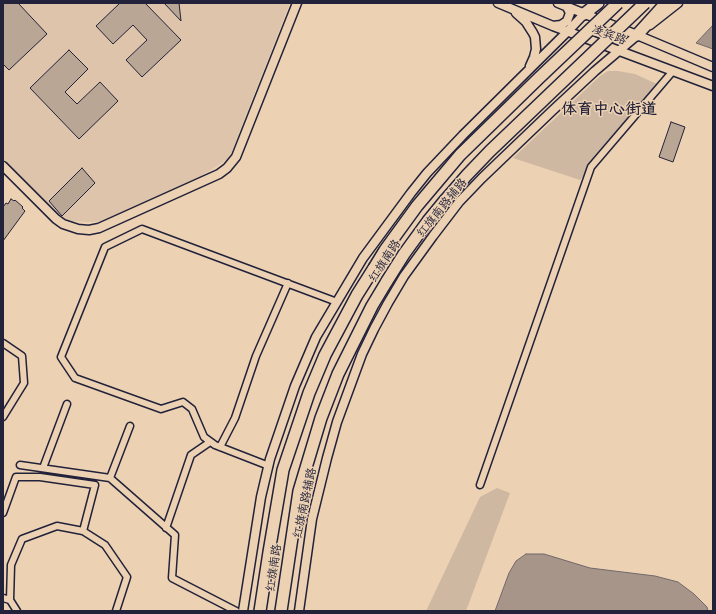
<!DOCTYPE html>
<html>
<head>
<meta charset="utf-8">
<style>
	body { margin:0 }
	#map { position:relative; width:716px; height:614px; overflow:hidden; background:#ecd1b3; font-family:"Playpen Sans",sans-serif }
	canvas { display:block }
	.frame { position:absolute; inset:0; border:4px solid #22223b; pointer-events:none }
</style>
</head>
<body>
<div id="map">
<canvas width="716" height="614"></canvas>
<div class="frame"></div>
</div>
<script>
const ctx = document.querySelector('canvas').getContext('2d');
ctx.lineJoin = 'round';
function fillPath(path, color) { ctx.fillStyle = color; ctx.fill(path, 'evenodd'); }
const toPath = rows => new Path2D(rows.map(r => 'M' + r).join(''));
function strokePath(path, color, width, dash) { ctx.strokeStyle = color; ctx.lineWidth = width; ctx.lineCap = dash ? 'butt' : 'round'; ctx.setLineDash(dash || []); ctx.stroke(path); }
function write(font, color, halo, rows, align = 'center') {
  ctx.font = font + ' "Playpen Sans","LXGW WenKai TC",sans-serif'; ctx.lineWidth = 3; ctx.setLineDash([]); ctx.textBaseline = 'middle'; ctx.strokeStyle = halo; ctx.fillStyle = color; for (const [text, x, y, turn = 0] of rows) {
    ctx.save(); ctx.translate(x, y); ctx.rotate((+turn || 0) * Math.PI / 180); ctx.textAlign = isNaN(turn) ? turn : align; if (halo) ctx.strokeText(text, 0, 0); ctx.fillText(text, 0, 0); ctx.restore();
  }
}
fillPath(toPath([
	[3,3,290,3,229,158,200,177,101,221,92,222,72,221,61,217,55,213,3,158]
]), '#ddc4aa');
fillPath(toPath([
	[608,71,618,71,635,74,657,84,580,180,513,158,600,76],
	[497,488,510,493,466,611,426,611,480,497]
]), '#cfb8a2');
const water = toPath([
	[713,25,713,49,696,43,713,25],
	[526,554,544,554,590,568,655,576,678,582,694,594,707,607,708,611,495,611,509,573,516,561,526,554]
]);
fillPath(water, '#a7958a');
strokePath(water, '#72676a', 1);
const building = toPath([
	[3,3,18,3,47,34,9,70,3,64,3,3],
	[120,3,145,3,181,40,142,77,126,60,147,40,133,25,113,44,96,26,120,3],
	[164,3,179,3,181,21,164,3],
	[69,50,88,69,65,92,77,104,100,82,118,101,79,139,30,88,69,50],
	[671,122,685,127,673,162,659,157,671,122],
	[82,168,95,183,62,216,49,201,82,168],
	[11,199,14,201,15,200,23,207,22,208,25,211,3,241,3,207,6,203,8,204,11,199]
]);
fillPath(building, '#baa695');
strokePath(building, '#22223b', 1);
const street = toPath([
	[3,343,22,356,24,383,3,417],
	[220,447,235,418,256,356,288,283],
	[20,465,110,478,175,535,172,578,236,611],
	[269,466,215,445,204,437,192,409,183,402,161,409,75,378,61,357,105,247,142,229,337,302],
	[43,468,67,404],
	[110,478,130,426],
	[480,485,591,167,673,71],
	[3,513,16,477,40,477,95,485,83,531],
	[166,528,191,455,210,442],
	[3,598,10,600,17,611],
	[10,600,11,565,22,539,57,526,83,531,105,545,127,577,116,611]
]);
const secondary = toPath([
	[498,3,553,26,713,86],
	[558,3,637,35,713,67],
	[516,13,526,22,533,33,535,37,536,49,534,57,530,66],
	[650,25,678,3],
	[553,26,561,25,567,21,570,13,567,7],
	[3,166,56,219,63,224,78,229,89,230,99,228,219,174,227,168,236,157,297,3],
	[243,611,261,497,270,459,295,386,316,337,363,258,411,193,427,173,463,135,567,32,588,10],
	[299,611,312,519,327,458,337,422,362,354,374,329,388,303,404,276,433,236,459,202,482,178,552,111,595,71,641,32]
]);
const highway = toPath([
	[584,14,598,3],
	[637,35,666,3],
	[260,611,269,552,283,470,309,393,325,355,357,295,374,268],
	[281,611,299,491,321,418,338,374,372,306,387,281]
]);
strokePath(street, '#22223b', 9);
strokePath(secondary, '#22223b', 11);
strokePath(highway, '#22223b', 14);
strokePath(street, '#ecd1b3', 6);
strokePath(secondary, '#ecd1b3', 8);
strokePath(highway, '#ecd1b3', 11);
const highwayBridge = toPath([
	[374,268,385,250,417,206,460,155,539,78,618,3],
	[387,281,404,254,428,221,446,199,467,175,490,151,645,3]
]);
strokePath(highwayBridge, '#22223b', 14, []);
strokePath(highwayBridge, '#ecd1b3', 11);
write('12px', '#22223b', '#ecd1b3', [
	["凌宾路",609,35,20],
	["红旗南路辅路",442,208,-51],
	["红旗南路",385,261,-57],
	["红旗南路辅路",305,503,-78],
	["红旗南路",274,568,-82]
]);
write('bold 16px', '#22223b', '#ecd1b3', [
	["体育中心街道",609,110]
]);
</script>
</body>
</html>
